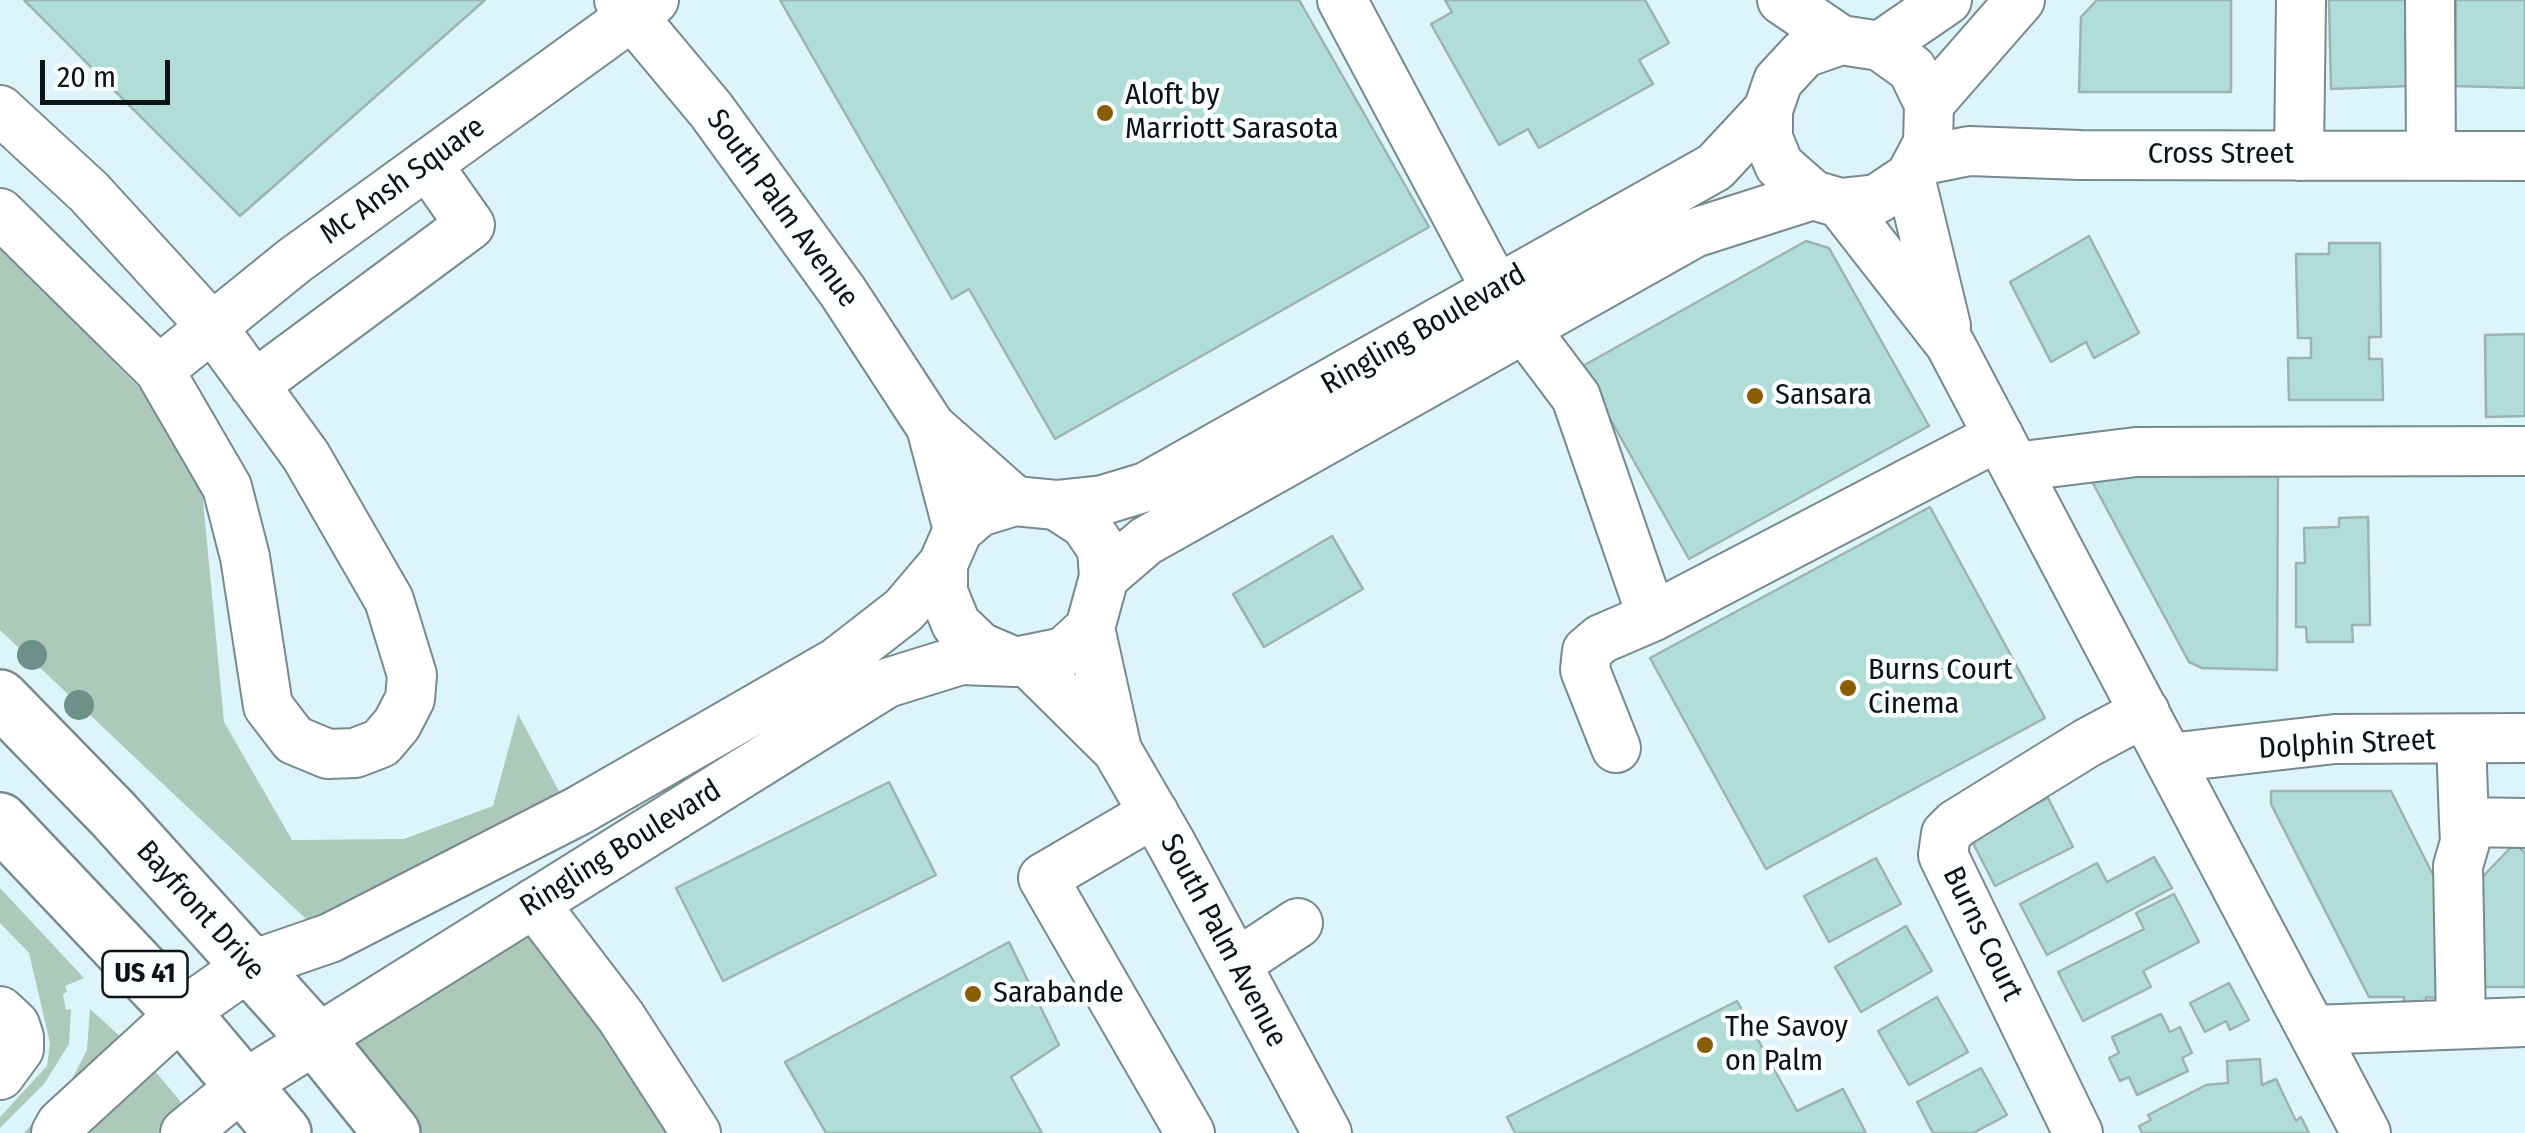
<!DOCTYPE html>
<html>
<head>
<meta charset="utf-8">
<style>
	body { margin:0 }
	#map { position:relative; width:2525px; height:1133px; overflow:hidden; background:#def4fb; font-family:"Fira Sans Condensed",sans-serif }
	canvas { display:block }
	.scale { position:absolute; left:40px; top:60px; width:130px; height:45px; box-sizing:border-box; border:5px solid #0b1315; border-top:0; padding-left:12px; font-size:30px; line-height:35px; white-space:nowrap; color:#0b1315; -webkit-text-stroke:8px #f9feff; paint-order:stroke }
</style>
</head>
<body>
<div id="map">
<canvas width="2525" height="1133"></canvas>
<div class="scale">20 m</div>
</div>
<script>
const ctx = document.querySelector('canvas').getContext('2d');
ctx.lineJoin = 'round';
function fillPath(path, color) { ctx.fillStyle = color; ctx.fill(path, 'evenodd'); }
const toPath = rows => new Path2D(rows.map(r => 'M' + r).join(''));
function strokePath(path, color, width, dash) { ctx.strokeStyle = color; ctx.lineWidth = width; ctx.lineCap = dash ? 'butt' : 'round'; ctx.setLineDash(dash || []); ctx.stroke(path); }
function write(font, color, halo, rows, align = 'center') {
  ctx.font = font + ' "Fira Sans Condensed",sans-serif'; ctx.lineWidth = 9; ctx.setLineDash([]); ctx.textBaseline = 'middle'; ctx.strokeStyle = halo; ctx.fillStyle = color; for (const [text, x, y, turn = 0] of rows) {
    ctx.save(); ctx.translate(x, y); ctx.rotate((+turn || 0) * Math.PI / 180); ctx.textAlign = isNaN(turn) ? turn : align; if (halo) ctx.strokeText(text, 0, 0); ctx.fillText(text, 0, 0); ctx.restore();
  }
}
fillPath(toPath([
	[0,247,146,395,202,490,224,722,292,840,404,839,493,806,518,714,560,793,322,914,306,919,0,630],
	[0,888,84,978,65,986,67,991,63,995,66,1010,71,1009,69,1044,44,1084,0,1128,0,1117,47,1066,50,1043,29,953,0,923],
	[534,903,696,1133,392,1133,317,1040],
	[90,1009,144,1058,207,1133,24,1133,71,1081,87,1050]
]), '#acc9b9');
const building = toPath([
	[24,0,485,0,240,216,24,0],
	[780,0,1299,0,1429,227,1055,439,969,289,952,299,780,0],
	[1445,0,1645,0,1669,43,1639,60,1653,84,1539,148,1528,129,1499,145,1431,24,1452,12,1445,0],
	[2097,0,2231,0,2231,92,2079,92,2081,17,2097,0],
	[2329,0,2409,0,2410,86,2331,89,2329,0],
	[2456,0,2525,0,2525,88,2455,86,2456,0],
	[2089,236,2139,333,2094,358,2086,342,2051,362,2010,282,2089,236],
	[1806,241,1829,248,1929,426,1689,559,1581,367,1806,241],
	[2329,243,2380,243,2381,337,2369,337,2369,359,2382,359,2383,400,2289,400,2288,358,2311,358,2311,338,2298,338,2296,254,2329,254,2329,243],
	[2525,334,2525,416,2486,417,2485,335,2525,334],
	[2278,462,2277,670,2202,668,2189,662,2089,476,2278,462],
	[1930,507,2045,718,1766,869,1650,658,1930,507],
	[2368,517,2370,625,2352,625,2353,642,2307,642,2306,627,2296,627,2296,563,2305,563,2304,528,2339,527,2339,518,2368,517],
	[1332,536,1363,589,1264,647,1233,594,1332,536],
	[889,782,936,875,723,981,676,888,889,782],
	[2271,791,2391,791,2436,881,2438,998,2426,997,2426,1004,2404,1004,2404,997,2369,997,2271,804,2271,791],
	[2048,798,2073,847,1995,886,1970,837,2048,798],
	[2515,843,2525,853,2525,987,2471,987,2471,889,2515,843],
	[2154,857,2172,888,2047,955,2020,904,2097,863,2107,882,2154,857],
	[1876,858,1901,904,1829,942,1804,896,1876,858],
	[2174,894,2199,942,2143,971,2151,987,2083,1021,2058,972,2144,929,2136,913,2174,894],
	[1906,926,1932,971,1861,1012,1835,967,1906,926],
	[1009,942,1059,1045,1011,1077,1042,1133,826,1133,785,1062,1009,942],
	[2229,983,2249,1020,2230,1030,2226,1021,2205,1032,2190,1003,2229,983],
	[1937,997,1968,1052,1909,1085,1878,1031,1937,997],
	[1737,1001,1797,1111,1843,1089,1866,1133,1515,1133,1507,1117,1737,1001],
	[2161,1014,2170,1032,2180,1027,2192,1053,2182,1058,2188,1071,2137,1095,2129,1077,2120,1081,2109,1058,2119,1053,2112,1037,2161,1014],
	[2260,1059,2262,1085,2276,1079,2296,1121,2301,1117,2309,1133,2142,1133,2139,1126,2151,1120,2148,1115,2206,1085,2228,1083,2227,1061,2260,1059],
	[1981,1068,2007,1115,1973,1133,1933,1133,1917,1102,1981,1068]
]);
fillPath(building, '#b1ddd9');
strokePath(building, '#9cb3b0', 2.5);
const minor = toPath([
	[619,0,711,110,843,292,931,427],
	[1342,0,1496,289],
	[1782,0,1841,40,1880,46,1912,69,1929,104,1928,143,1910,177,1877,199,1840,203,1813,195,1779,165,1768,138,1768,110,1778,81,1804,53,1841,40],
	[2430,0,2431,156],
	[1880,46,1947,0],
	[1929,104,2020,0],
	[0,110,89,192,213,328,306,456,389,600,412,675,410,699,397,724,381,743,355,753,328,754,294,740,268,706,245,557,227,487,159,370,0,213],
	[2299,156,2301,0],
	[1919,161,1969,151,2081,155,2525,156],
	[1910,177,1946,326],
	[1840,203,1950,344,2366,1133],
	[1524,328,1576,397,1652,617],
	[159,370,295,260,654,0],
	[254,385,470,225,427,164],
	[2015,467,2136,452,2525,451],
	[958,530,931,427,1015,501],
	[943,564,943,592,956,624,980,647,1015,662,1064,652,1090,628,1104,577,1102,549,1085,524,1056,505],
	[1104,577,1146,541,1694,233,1813,195],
	[1026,660,1117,750,1090,628],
	[2461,739,2464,822,2525,823],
	[1616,748,1585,670,1587,651,1601,639,1652,617,1999,436],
	[1117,750,1172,845,1327,1133],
	[2169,758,2335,739,2525,738],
	[1154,813,1043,878,1190,1133],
	[534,903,621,1017,696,1133],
	[1236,964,1298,923],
	[0,1011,15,1025,19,1037,19,1049,0,1075],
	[2461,1023,2458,866,2465,842,2464,822],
	[2313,1030,2525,1022],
	[56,1133,61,1124,182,1013,249,966,330,938,578,811,837,662,904,610,943,564,958,530,979,512,1015,501,1056,505,1103,500,1146,487,1715,167,1768,110],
	[185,1133,243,1085,887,683,961,660,1015,662],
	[2078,1133,1943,855,1946,834,1956,824,2087,743,2145,712]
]);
const major = toPath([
	[0,698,113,814,317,1040,392,1133],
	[0,821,182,1013,283,1133]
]);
strokePath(minor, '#768a90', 52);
strokePath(major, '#768a90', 60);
strokePath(minor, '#fff', 48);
strokePath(major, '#fff', 55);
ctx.fillStyle = '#6d9088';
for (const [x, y] of [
	[32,655],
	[79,705]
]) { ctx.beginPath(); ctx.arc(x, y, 15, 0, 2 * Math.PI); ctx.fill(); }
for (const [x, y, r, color] of [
	[1105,113,10,"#8b5d02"],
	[1755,396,10,"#8b5d02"],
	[1848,688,10,"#8b5d02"],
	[973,994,10,"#8b5d02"],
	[1705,1045,10,"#8b5d02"]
]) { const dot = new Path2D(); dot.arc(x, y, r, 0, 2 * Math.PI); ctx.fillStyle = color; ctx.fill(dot); strokePath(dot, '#f9feff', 4); }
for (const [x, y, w] of [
	[145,974,85]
]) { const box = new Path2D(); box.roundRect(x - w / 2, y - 23, w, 46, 8); ctx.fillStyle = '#f9feff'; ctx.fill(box); strokePath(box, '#0b1315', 2.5); }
write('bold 28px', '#0b1315', null, [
	["US 41",145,974]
]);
write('30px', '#0b1315', '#f9feff', [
	["Aloft by",1125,96],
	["Marriott Sarasota",1125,130],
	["Sansara",1775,396],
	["Burns Court",1868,671],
	["Cinema",1868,705],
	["Sarabande",993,994],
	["The Savoy",1725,1028],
	["on Palm",1725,1062]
], 'left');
write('30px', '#0b1315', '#f9feff', [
	["Cross Street",2221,155],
	["Mc Ansh Square",403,181,-36],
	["South Palm Avenue",782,209,54],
	["Ringling Boulevard",1424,330,-30],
	["Dolphin Street",2347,745,-3],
	["Ringling Boulevard",621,849,-32],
	["Bayfront Drive",200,911,48],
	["Burns Court",1982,934,64],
	["South Palm Avenue",1223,941,62]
]);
</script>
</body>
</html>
